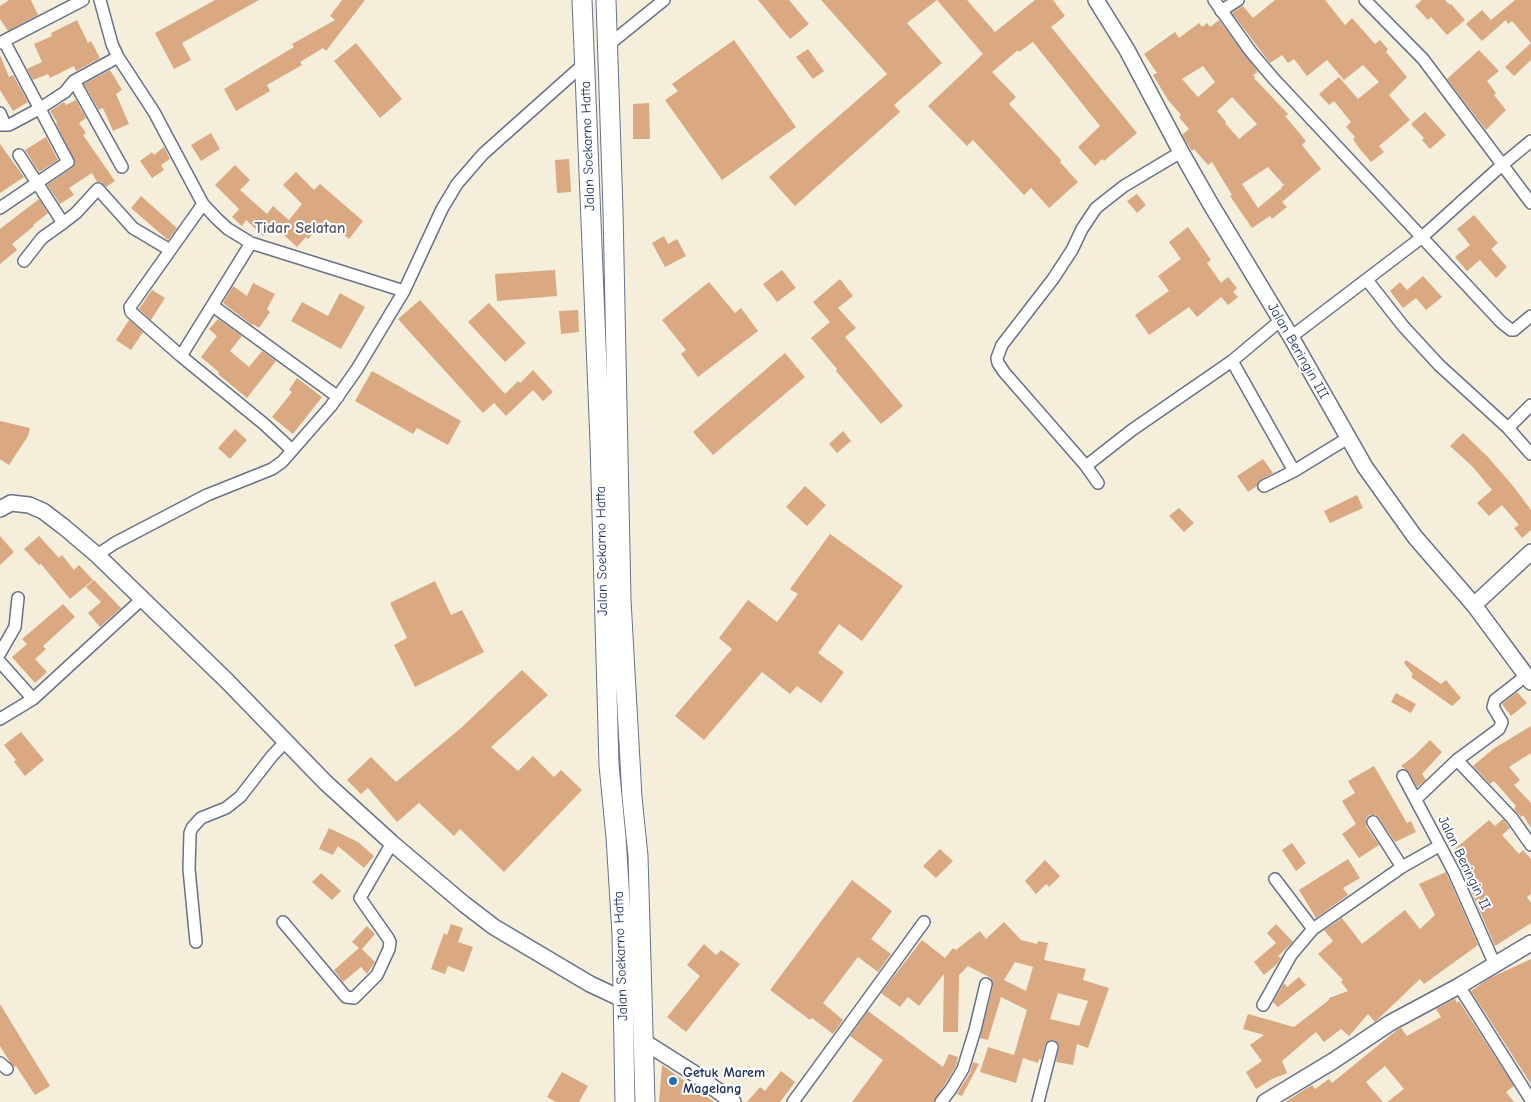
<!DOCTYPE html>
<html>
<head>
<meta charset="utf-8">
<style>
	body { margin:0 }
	canvas { display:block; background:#f4eedb }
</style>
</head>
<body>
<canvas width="1531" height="1102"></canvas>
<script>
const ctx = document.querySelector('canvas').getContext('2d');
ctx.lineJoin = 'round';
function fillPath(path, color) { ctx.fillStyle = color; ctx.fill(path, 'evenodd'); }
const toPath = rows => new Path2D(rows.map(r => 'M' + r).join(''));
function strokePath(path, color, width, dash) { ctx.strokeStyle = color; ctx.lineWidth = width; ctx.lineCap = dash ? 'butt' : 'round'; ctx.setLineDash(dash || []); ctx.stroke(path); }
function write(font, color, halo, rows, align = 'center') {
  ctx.font = font + ' "Comic Neue",sans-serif'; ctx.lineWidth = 4; ctx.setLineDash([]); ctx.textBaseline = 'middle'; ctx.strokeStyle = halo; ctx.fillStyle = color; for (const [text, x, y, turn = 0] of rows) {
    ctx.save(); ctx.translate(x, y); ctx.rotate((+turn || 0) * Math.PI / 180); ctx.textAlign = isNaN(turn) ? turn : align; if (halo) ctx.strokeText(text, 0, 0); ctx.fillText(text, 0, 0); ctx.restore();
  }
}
fillPath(toPath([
	[9,0,31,0,38,15,8,31,0,19,0,6],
	[215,0,259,0,182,43,191,60,174,69,155,33],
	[342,0,365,0,326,51,323,48,300,62,302,65,267,85,270,91,236,111,224,89,294,47,292,44,335,20,330,16],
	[758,0,789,0,809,24,790,39],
	[821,0,937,0,907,23,942,63,894,105,900,112,795,206,769,177,887,74],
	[937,0,967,0,995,32,1035,0,1053,0,1065,16,1051,27,1137,133,1104,161,1102,159,1095,166,1078,147,1100,126,1033,42,1019,52,1018,50,992,72,1016,97,1009,104,1061,160,1060,162,1078,182,1049,208,1031,188,1024,195,973,140,967,146,928,106,983,54],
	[1275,0,1325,0,1345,25,1352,18,1375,44,1380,40,1388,49,1386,52,1407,77,1389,95,1410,120,1379,146,1384,152,1371,162,1359,148,1353,139,1355,137,1346,127,1351,122,1334,101,1329,105,1319,94,1339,77,1358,99,1379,82,1363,65,1344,80,1327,60,1307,76,1294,59,1288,63,1282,55,1270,63,1232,13,1243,6,1253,18],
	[1422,0,1445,0,1450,5,1451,4,1465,20,1447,35,1431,17,1428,20,1415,6],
	[1515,0,1531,0,1531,43,1512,21,1508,24,1506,20,1482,41,1466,24,1482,10,1491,20],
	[77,20,88,43,91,41,100,58,76,71,74,66,50,78,48,74,33,80,27,69,42,62,34,44,52,36,51,33],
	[1219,20,1258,72,1253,75,1255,77,1254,78,1288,114,1285,116,1306,141,1302,145,1321,169,1282,202,1287,207,1272,219,1270,216,1252,228,1230,196,1232,195,1212,162,1208,165,1194,149,1192,151,1190,148,1182,135,1189,129,1179,117,1181,115,1168,100,1153,75,1157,73,1144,54,1175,32,1179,38,1199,23,1202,27,1207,23,1210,27],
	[1203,66,1215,82,1198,97,1182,79],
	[1232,97,1257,124,1239,139,1225,123,1226,122,1217,111],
	[1268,167,1284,185,1281,187,1282,188,1258,208,1242,184],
	[734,40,796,127,722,180,665,100,678,91,672,84],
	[356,43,402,99,380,118,334,61],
	[1531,43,1531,60,1514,76,1505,67],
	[808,49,824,71,813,79,796,57],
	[1479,50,1499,71,1487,81,1496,93,1494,95,1506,110,1486,130,1447,79],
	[0,55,9,77,13,75,28,102,13,111,0,90],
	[110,70,122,90,116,94,129,124,113,131,103,108,99,110,84,84],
	[76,100,86,118,79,123,86,133,83,135,115,181,106,187,101,182,97,182,92,173,69,188,74,195,60,204,47,185,72,168,75,162,56,123,57,122,50,111,64,102,66,105],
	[649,103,650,139,633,139,633,104],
	[1425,112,1446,135,1430,149,1422,140,1424,138,1411,124],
	[211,133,220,149,201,161,191,145],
	[46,137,58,160,39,172,25,150],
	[0,144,24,177,0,193],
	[164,147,170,159,161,165,164,170,152,178,140,161,152,152,154,155],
	[569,159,571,192,557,193,555,160],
	[235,165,250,180,240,190,267,214,273,206,289,220,302,204,283,185,296,172,314,190,320,184,363,221,349,239,326,219,308,239,306,237,297,247,273,225,263,236,246,220,242,226,232,217,239,209,215,185],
	[1137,194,1146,205,1137,213,1127,201],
	[141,196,177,228,168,240,131,208],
	[39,199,48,213,33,225,34,226,12,244,17,250,0,264,0,229],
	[1474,215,1498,243,1491,249,1507,267,1496,278,1480,260,1467,271,1455,257,1470,245,1457,229],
	[1188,227,1211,260,1207,263,1221,283,1228,277,1237,288,1233,292,1238,297,1228,305,1221,297,1197,317,1189,307,1149,335,1135,315,1169,291,1158,276,1181,259,1169,242],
	[664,236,668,244,677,239,686,256,665,267,652,243],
	[555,270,557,296,497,301,495,274],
	[782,270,796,288,777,302,763,284],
	[1423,276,1442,297,1426,310,1416,298,1403,308,1390,291,1400,282,1407,290],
	[840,279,853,296,838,308,856,328,845,337,903,406,881,424,836,371,837,369,811,338,830,322,813,302],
	[709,282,735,313,741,308,758,331,698,377,681,354,686,350,662,320],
	[253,283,275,294,267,309,270,312,259,328,253,324,252,325,223,303,233,286,247,296],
	[152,290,165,298,151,320,139,309],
	[340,293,365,307,341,349,291,321,302,302,328,316],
	[420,300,505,394,518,381,520,383,533,370,553,392,543,401,533,390,506,416,494,403,483,413,398,319],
	[489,303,526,343,505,362,468,322],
	[578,310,579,332,561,334,559,311],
	[218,319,242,336,230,351,249,367,262,351,276,361,247,398,218,374,219,372,201,357,217,336,209,329],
	[129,320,143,332,131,350,116,340],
	[785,353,805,377,713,455,693,432],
	[372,371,461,421,448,445,417,428,413,434,355,401],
	[297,378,322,397,293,434,272,417,292,392,289,390],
	[0,421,30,428,28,436,9,465,0,459],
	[235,429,247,440,230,459,218,448],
	[843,431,851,441,837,453,829,444],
	[1463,433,1488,457,1513,486,1531,510,1531,530,1522,538,1514,528,1519,525,1502,505,1489,516,1477,503,1492,490,1472,466,1450,446],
	[1263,459,1273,473,1260,480,1257,486,1248,492,1237,476],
	[805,486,826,505,807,526,786,507],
	[1357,495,1363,508,1330,523,1324,511],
	[1179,508,1194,523,1184,532,1169,516],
	[830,534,903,586,862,641,839,624,818,653,844,672,821,703,797,686,790,694,762,672,704,740,675,716,732,649,719,638,748,600,777,622,798,594,790,589],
	[0,536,14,552,0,565],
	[39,536,59,558,62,555,74,570,79,565,93,580,70,599,41,564,39,565,24,549],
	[94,580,121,608,100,627,88,613,101,602,86,587],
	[435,581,451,615,462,610,484,652,415,687,394,645,407,638,390,603],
	[63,604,75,617,43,646,46,649,35,659,47,672,35,683,12,657,27,644,22,639],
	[1406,660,1441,684,1446,680,1461,698,1452,706,1411,677,1413,674,1404,663],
	[522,670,548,695,491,747,518,771,533,756,554,777,561,770,582,790,504,872,460,829,454,836,419,803,397,822,368,788,361,794,347,780,371,757,396,782,461,728],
	[1517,692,1527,703,1511,716,1502,704],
	[1396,693,1416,704,1411,713,1391,702],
	[1531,726,1531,753,1509,767,1520,780,1514,785,1531,803,1531,828,1523,815,1521,817,1514,809,1516,806,1494,781,1490,784,1473,766,1493,749],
	[21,732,44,760,25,776,14,762,16,760,4,745],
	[1430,740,1442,752,1422,774,1426,780,1417,787,1409,772,1401,766,1413,757],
	[1374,766,1407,823,1411,821,1416,832,1395,842,1379,818,1376,815,1369,815,1366,819,1366,826,1379,845,1359,858,1342,834,1356,824,1342,801,1355,793,1348,781],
	[1503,819,1510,828,1502,835,1519,854,1523,850,1531,859,1531,894,1527,897,1531,903,1531,923,1495,946,1460,866,1468,863,1455,849,1489,820,1495,826],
	[329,828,358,842,374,856,364,868,338,846,333,855,319,849],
	[1292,843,1306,863,1296,871,1282,850],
	[940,849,953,861,936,878,923,866],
	[1348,859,1360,878,1343,888,1348,895,1316,918,1299,890],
	[1045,860,1060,876,1049,887,1046,884,1036,894,1025,881],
	[1446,872,1478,945,1424,984,1420,979,1375,1022,1368,1014,1349,1036,1341,1029,1324,1042,1316,1032,1282,1061,1287,1073,1272,1079,1256,1089,1246,1072,1262,1061,1250,1045,1264,1035,1243,1029,1248,1014,1294,1027,1329,1000,1329,998,1348,991,1341,982,1343,980,1318,954,1333,941,1324,930,1342,918,1362,944,1405,910,1420,929,1435,915,1419,884],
	[321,873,341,891,332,900,312,882],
	[852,880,892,911,871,939,891,954,878,972,858,957,823,1003,843,1020,833,1034,812,1018,810,1020,770,990],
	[1004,922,1021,940,1037,944,1038,941,1048,943,1044,960,1086,969,1083,980,1109,988,1088,1048,1077,1044,1073,1065,1056,1062,1059,1045,1054,1040,1050,1040,1045,1045,1041,1060,1039,1059,1038,1063,1023,1058,1016,1083,980,1072,988,1047,1014,1055,1027,1010,1001,997,988,1040,980,1038,993,986,991,978,968,966,959,975,958,1032,943,1032,944,974,919,1006,908,997,900,1007,881,993,922,940,945,958,953,948,956,950,980,931,986,939],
	[1015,962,1033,967,1026,991,1004,980],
	[1058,993,1088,1001,1079,1026,1050,1019],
	[451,924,463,928,458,942,473,947,464,972,448,966,445,974,431,969,444,933,447,935],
	[1276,924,1293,942,1278,956,1281,958,1277,964,1264,975,1254,962,1276,943,1267,933],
	[367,926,375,934,362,949,375,962,367,974,361,967,343,982,334,970,359,948,352,942],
	[704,944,716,955,721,950,740,964,686,1032,667,1017,700,976,687,965],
	[1531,959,1531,1084,1471,991,1490,978],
	[1299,977,1306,985,1278,1007,1273,1002,1284,983,1287,987],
	[1455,999,1457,1003,1459,1001,1514,1086,1506,1092,1514,1102,1387,1102,1404,1089,1385,1066,1366,1082,1383,1102,1285,1102,1312,1085,1315,1089,1329,1079,1332,1083,1397,1030,1401,1028,1407,1036,1441,1017,1436,1009],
	[0,1004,50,1086,35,1095,16,1066,14,1067,10,1062,0,1046],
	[868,1011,943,1067,949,1054,958,1057,956,1066,934,1102,852,1102,883,1060,850,1036],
	[973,1062,979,1064,962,1096,957,1094,970,1073],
	[662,1065,714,1102,659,1102],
	[781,1071,795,1082,780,1102,747,1102,760,1087,765,1091],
	[562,1072,588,1086,579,1102,556,1102,547,1097]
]), '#daa982');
const minor = toPath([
	[100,0,112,44,118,57,154,112,203,204,217,219,228,229,251,243,404,291],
	[1214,0,1251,52,1273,78,1501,322,1511,330,1514,330,1531,316],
	[1365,0,1423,59,1531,203],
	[1221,11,1238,0],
	[0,43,83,0],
	[607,46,664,0],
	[74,81,122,167],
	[0,113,5,125],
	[0,125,9,125,39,109,65,92,74,81,118,57],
	[19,155,63,223,76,213,98,189,133,228,170,250],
	[0,208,68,162,4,41],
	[251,243,181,356,264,424,292,450],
	[24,261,42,238,63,223],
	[1367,280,1403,326,1439,365,1508,428,1531,405],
	[213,306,338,397],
	[1291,337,1421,238,1502,165,1531,141],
	[181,356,131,312,130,307,203,204],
	[1232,361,1294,471,1348,438],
	[1508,428,1531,454],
	[1086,466,1132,430,1232,361,1281,320],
	[1098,483,1086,466,1004,372,998,363,997,358,1002,345,1053,279,1072,250,1082,229,1096,208,1124,186,1181,152],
	[1264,486,1294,471],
	[97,555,115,543,207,495,272,469,282,462,331,406,357,369,404,291,442,209,457,184,483,154,585,63],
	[0,653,15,627,18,598],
	[0,662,33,699],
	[0,719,33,699,142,599],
	[1457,760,1512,818,1531,845],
	[1403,776,1454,872,1495,965],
	[1416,799,1457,760,1499,729,1502,722,1493,707,1495,700,1527,675],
	[1373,822,1402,867],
	[1275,879,1313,929],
	[283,922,346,997,354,998,377,975,389,949,390,942,388,938,360,898,392,843],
	[196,942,189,869,190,833,192,828,201,818,226,808,240,797,272,756,286,741],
	[1459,986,1531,1100],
	[1263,1005,1291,955,1313,929,1402,867,1439,846],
	[0,1063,7,1069],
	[793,1102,924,922],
	[941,1102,951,1089,963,1069,975,1030,986,984],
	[1038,1102,1052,1047]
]);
const tertiary = toPath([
	[1096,0,1127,50,1181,152,1210,203,1291,337,1365,467,1415,537,1474,605,1531,682],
	[0,509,11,503,29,505,43,511,64,527,97,555,227,681,326,783,392,843,464,904,494,927,590,984,622,999],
	[1474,605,1531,552],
	[643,1041,692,1072,733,1102],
	[1265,1102,1333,1061,1390,1023,1459,986,1531,943]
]);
const trunk = toPath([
	[582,0,600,442,609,765,616,837,622,934,625,1102],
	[606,0,613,210,621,600,632,797,638,856,645,1102]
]);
strokePath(minor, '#67728a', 14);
strokePath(tertiary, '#67728a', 18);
strokePath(trunk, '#67728a', 21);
strokePath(minor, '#fff', 11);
strokePath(tertiary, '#fff', 15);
strokePath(trunk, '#fff', 19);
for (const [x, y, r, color] of [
	[673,1081,5,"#1f6fb2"]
]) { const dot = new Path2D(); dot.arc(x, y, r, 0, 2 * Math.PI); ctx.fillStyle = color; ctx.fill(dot); strokePath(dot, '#fff', 2); }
write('14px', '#1b2f5e', '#fff', [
	["Jalan Soekarno Hatta",588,146,-92],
	["Jalan Beringin III",1298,351,60],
	["Jalan Soekarno Hatta",602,551,-91],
	["Jalan Beringin II",1464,863,64],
	["Jalan Soekarno Hatta",621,956,-92]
]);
write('bold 14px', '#1b2f5e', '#fff', [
	["Getuk Marem",683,1073],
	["Magelang",683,1089]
], 'left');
write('bold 16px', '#5e5a6b', '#fff', [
	["Tidar Selatan",300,228]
]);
</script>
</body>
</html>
